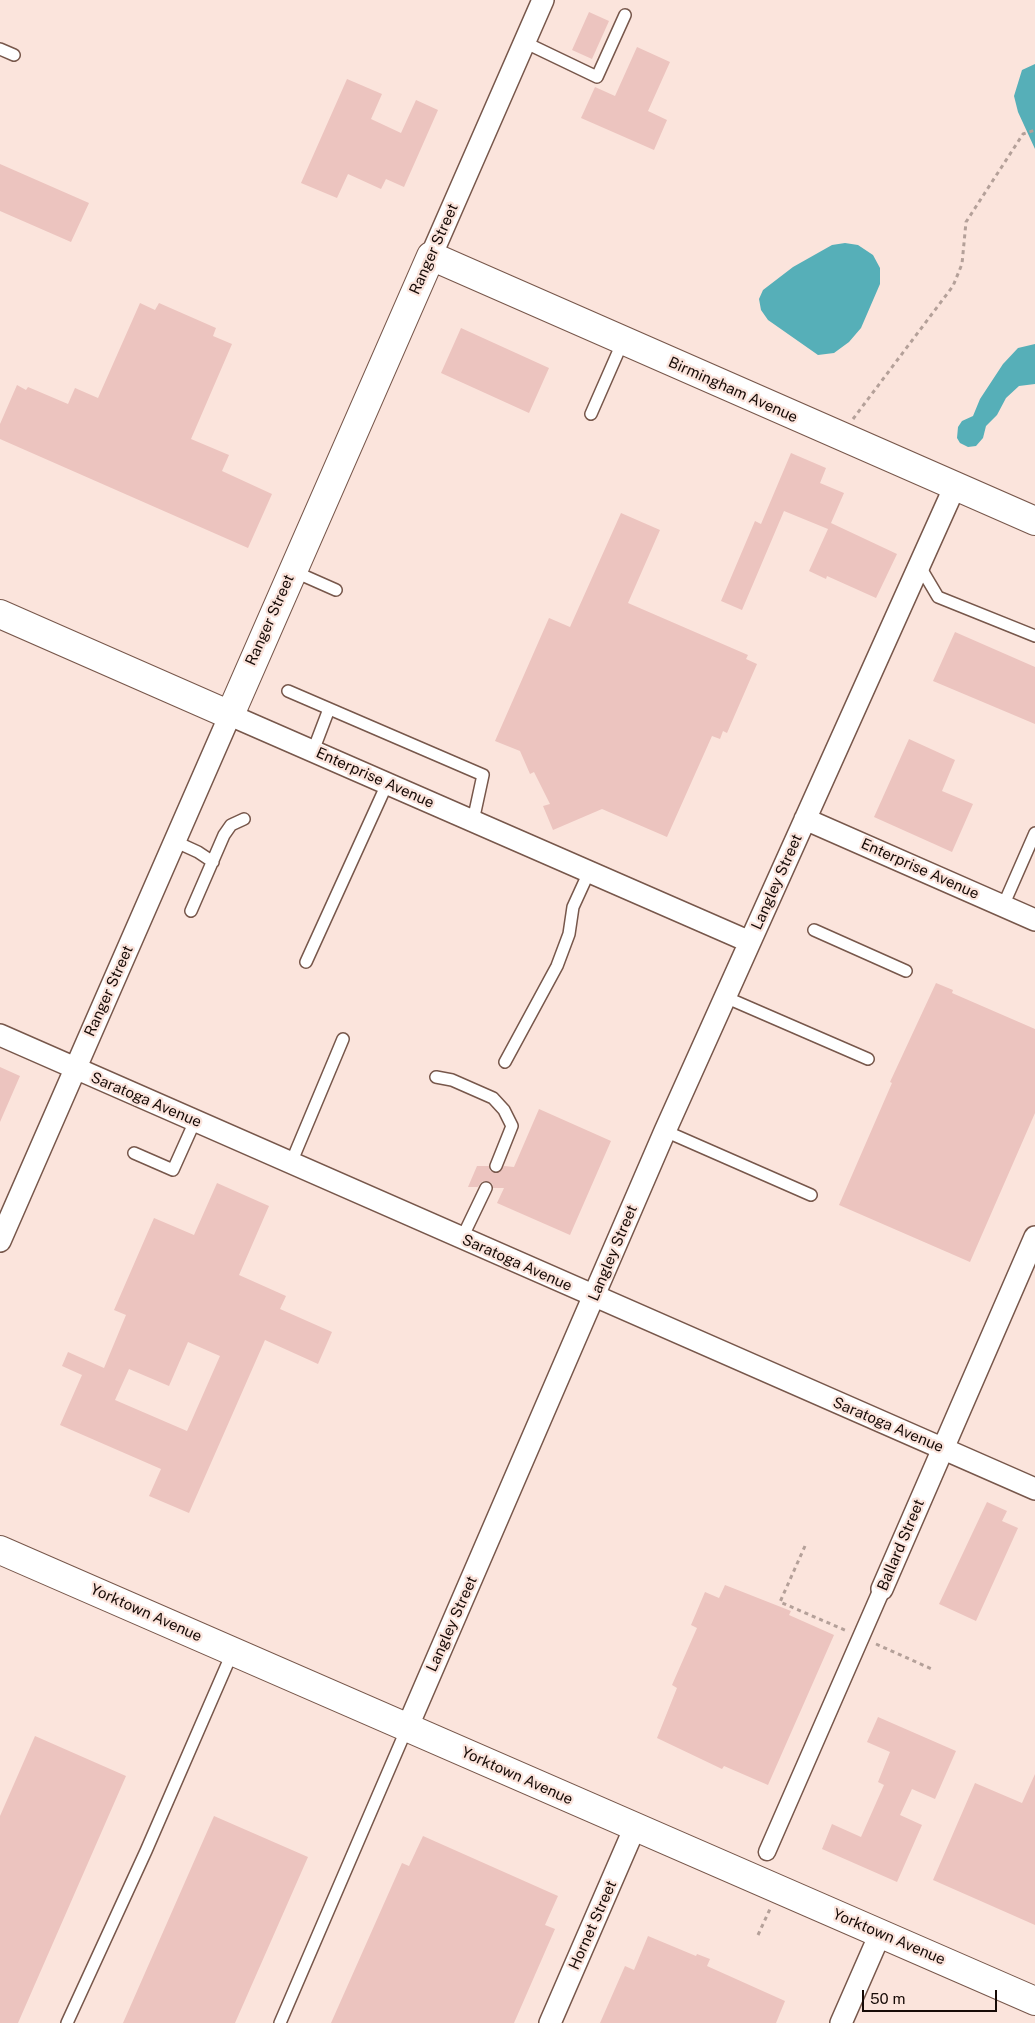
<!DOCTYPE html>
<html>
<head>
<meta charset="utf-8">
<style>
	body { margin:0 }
	#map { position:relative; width:1035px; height:2023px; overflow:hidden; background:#fbe4dc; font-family:"Public Sans",sans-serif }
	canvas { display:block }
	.scale { position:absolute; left:862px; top:1990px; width:135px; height:22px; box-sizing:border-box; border:2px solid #160a06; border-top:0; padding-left:6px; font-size:15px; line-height:18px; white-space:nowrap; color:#160a06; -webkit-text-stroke:4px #fbe4dc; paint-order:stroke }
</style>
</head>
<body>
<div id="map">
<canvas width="1035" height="2023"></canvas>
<div class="scale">50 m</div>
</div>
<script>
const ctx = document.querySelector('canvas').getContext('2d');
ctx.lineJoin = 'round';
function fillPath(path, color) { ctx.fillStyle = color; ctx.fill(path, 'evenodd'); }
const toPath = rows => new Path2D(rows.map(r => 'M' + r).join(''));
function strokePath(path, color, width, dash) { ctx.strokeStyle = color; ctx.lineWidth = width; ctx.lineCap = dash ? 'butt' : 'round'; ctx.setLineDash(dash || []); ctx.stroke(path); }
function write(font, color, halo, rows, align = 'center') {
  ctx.font = font + ' "Public Sans",sans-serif'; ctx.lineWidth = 4.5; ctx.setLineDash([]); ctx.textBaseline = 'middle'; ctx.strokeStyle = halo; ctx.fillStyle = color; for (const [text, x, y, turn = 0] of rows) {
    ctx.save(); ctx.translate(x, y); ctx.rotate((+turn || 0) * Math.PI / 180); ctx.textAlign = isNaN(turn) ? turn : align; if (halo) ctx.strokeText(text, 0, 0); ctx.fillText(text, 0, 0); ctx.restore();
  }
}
fillPath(toPath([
	[1035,64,1035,149,1018,112,1014,96,1022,70],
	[845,243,858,245,873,255,880,268,880,284,861,328,849,342,834,353,818,355,768,320,761,310,759,299,763,290,793,267,832,245],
	[1035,344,1035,384,1019,386,1006,398,997,415,986,426,983,438,976,446,968,447,960,443,957,438,958,427,962,421,973,416,980,399,1003,364,1018,348]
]), '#56afb8');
fillPath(toPath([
	[589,12,609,21,592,59,572,50],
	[637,47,670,62,648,111,667,120,654,150,581,118,595,87,615,96],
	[347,79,382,94,371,119,401,133,416,100,438,110,404,187,386,179,381,189,348,174,337,198,301,183],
	[0,164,89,203,71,242,0,211],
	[140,303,155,310,159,303,216,328,213,336,232,344,191,439,229,455,222,471,272,494,248,548,0,439,0,424,17,385,26,390,28,387,68,404,75,388,98,398],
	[461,328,549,368,529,413,441,373],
	[791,453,826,468,820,483,844,493,831,523,897,554,876,598,827,576,826,579,809,571,828,529,784,511,742,610,721,601,755,521,761,524],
	[621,513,660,530,628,603,748,655,746,659,757,664,727,733,723,731,720,739,712,736,667,837,602,809,553,830,543,806,550,804,534,772,530,774,520,751,495,741,549,618,570,627],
	[955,632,1035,667,1035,724,933,681],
	[909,739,955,760,942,791,973,804,952,852,874,817],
	[936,983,953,990,952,993,1035,1029,1035,1113,970,1262,839,1205,892,1083,890,1082],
	[0,1067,20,1076,0,1122],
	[539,1109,611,1141,570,1235,497,1203,504,1188,493,1188,492,1183,486,1181,481,1182,478,1187,468,1187,477,1166,489,1166,490,1171,497,1173,504,1166,514,1167],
	[217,1183,269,1206,239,1275,286,1296,280,1309,332,1332,318,1364,265,1340,189,1513,149,1496,161,1469,60,1425,82,1375,62,1366,68,1352,104,1368,126,1315,114,1310,154,1218,194,1235],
	[188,1342,220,1356,187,1431,115,1400,129,1369,169,1386],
	[987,1502,1007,1511,1002,1521,1018,1528,976,1621,939,1604],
	[725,1585,791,1611,789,1615,834,1635,768,1785,724,1766,722,1769,657,1738,677,1688,672,1685,697,1628,691,1625,705,1592,719,1598],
	[878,1717,956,1751,935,1799,912,1789,900,1815,922,1825,897,1882,822,1849,832,1824,861,1837,884,1785,878,1782,890,1752,867,1742],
	[35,1736,126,1776,18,2023,0,2023,0,1816],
	[1035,1774,1035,1925,933,1880,975,1783,1022,1803],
	[214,1816,308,1857,235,2023,123,2023],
	[423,1836,558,1896,545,1925,555,1929,514,2023,331,2023,402,1863,409,1866],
	[648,1936,696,1956,697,1954,710,1959,707,1966,785,2001,776,2023,600,2023,625,1966,634,1970]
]), '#ecc4bf');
const service = toPath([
	[524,42,597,77,625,15],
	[0,49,14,55],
	[591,414,623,341],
	[919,565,938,597,1035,636],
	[293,571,336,590],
	[288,691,483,775,473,821],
	[313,751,329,709],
	[174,841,198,852,213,862],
	[1003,906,1035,833],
	[191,911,224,835,231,825,244,819],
	[814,930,906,971],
	[306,962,387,784],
	[725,997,868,1059],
	[505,1062,557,966,569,934,573,907,589,872],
	[436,1077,452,1080,493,1098,504,1110,512,1126,496,1166],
	[665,1131,811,1195],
	[134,1153,173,1170,195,1121],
	[291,1163,343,1039],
	[462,1238,486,1188],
	[67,2023,146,1851,233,1651],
	[280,2023,407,1728]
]);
const pedestrian = toPath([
	[767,1852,882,1589]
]);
const minor = toPath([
	[431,256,543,0],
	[805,819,1035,920],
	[0,1035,1035,1489],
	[0,1241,230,715,750,942],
	[882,1589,1035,1237],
	[407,1728,665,1131,955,486],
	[550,2023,635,1827],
	[841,2023,880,1934]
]);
const secondary = toPath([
	[0,614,230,715,431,256,1035,521],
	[0,1550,1035,2001]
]);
strokePath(service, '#77574b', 14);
strokePath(pedestrian, '#77574b', 19);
strokePath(minor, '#77574b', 24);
strokePath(secondary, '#77574b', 30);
strokePath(toPath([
	[853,419,953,286,962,264,966,222,1023,134,1035,130],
	[805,1546,780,1602,847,1631],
	[876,1644,934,1670],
	[758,1935,770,1909]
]), '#b4a099', 3, [4, 4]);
strokePath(service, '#fff', 11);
strokePath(pedestrian, '#fff', 16);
strokePath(minor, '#fff', 21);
strokePath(secondary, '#fff', 28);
write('15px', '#160a06', '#fbe4dc', [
	["Ranger Street",434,249,-66],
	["Birmingham Avenue",733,390,24],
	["Ranger Street",270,620,-66],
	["Enterprise Avenue",375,778,24],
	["Enterprise Avenue",920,869,24],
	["Langley Street",777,882,-66],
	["Ranger Street",109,991,-66],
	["Saratoga Avenue",146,1100,23],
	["Langley Street",613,1253,-67],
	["Saratoga Avenue",517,1263,24],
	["Saratoga Avenue",888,1425,23],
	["Ballard Street",901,1545,-67],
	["Yorktown Avenue",146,1613,24],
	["Langley Street",452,1624,-66],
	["Yorktown Avenue",517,1776,24],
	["Hornet Street",593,1925,-66],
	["Yorktown Avenue",889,1937,23]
]);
</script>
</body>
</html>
